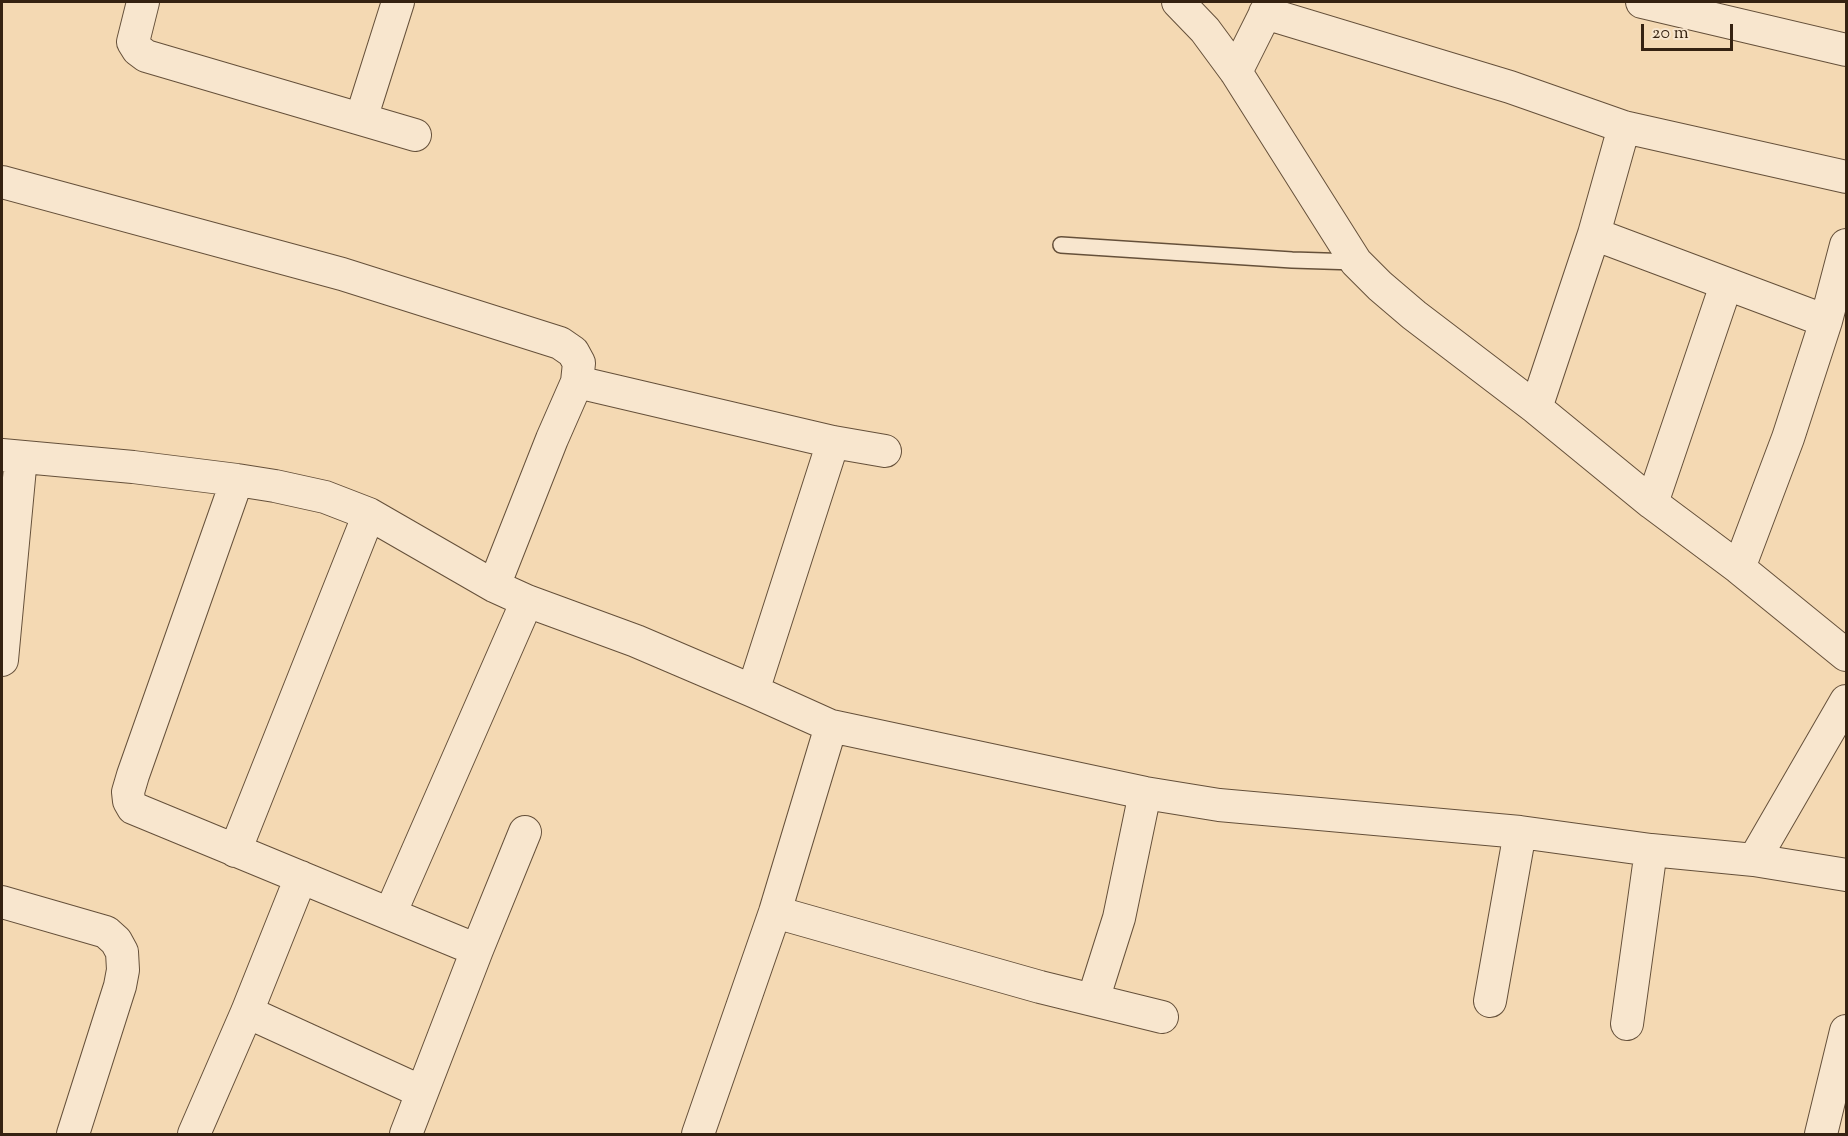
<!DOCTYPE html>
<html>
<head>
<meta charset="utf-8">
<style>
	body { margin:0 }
	#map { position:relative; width:1848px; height:1136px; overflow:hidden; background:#f4d9b3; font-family:"Sorts Mill Goudy",serif }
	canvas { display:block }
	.frame { position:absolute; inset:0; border:3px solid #352211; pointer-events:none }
	.scale { position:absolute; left:1641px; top:24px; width:92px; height:27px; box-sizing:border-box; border:3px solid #352211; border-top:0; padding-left:8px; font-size:18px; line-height:21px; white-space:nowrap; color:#352211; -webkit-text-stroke:4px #f8e6ce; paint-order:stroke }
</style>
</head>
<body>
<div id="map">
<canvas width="1848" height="1136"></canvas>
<div class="frame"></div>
<div class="scale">20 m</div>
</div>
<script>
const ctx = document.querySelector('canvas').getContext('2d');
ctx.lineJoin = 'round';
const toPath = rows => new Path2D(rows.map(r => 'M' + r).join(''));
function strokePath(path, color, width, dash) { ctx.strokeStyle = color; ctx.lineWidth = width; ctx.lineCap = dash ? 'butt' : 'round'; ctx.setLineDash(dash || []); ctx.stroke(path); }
const service = toPath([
	[1061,245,1292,260,1356,262]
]);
const minor = toPath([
	[143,2,133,42,138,50,146,56,415,135],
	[1178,2,1205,30,1236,72,1356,262,1380,286,1414,315,1536,408,1652,503,1739,568,1846,655],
	[1642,2,1846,50],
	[1265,13,1510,87,1624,127,1846,177],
	[1236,72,1271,2],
	[361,119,398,2],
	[2,182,342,274,560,343,573,352,579,363,577,382,552,439,494,586],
	[1594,234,1826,321],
	[577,382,833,442,885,451],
	[1536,408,1594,234,1624,127],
	[2,455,133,467,237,480,275,486,325,497,369,514,494,586,527,601,636,641,753,691,831,726,1145,793,1219,805,1520,832,1651,850,1754,860,1846,875],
	[237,480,133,775,128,792,129,801,133,808,477,950],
	[1652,503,1726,285],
	[1739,568,1788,438,1826,321,1846,245],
	[2,660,21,457],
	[753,691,833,442],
	[235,851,369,514],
	[1754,860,1846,701],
	[2,902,106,932,116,941,122,952,123,970,120,986,73,1134],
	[775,912,1040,987,1162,1017],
	[390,914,527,601],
	[1093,1000,1119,918,1145,793],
	[1490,1001,1520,832],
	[247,1012,422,1092],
	[1627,1024,1651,850],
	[194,1134,247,1012,301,877],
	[406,1134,477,950,525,832],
	[698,1134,775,912,831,726],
	[1821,1134,1846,1031]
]);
strokePath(service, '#65503a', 18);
strokePath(minor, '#65503a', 34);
strokePath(service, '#f8e6ce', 15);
strokePath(minor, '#f8e6ce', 32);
</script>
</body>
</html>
